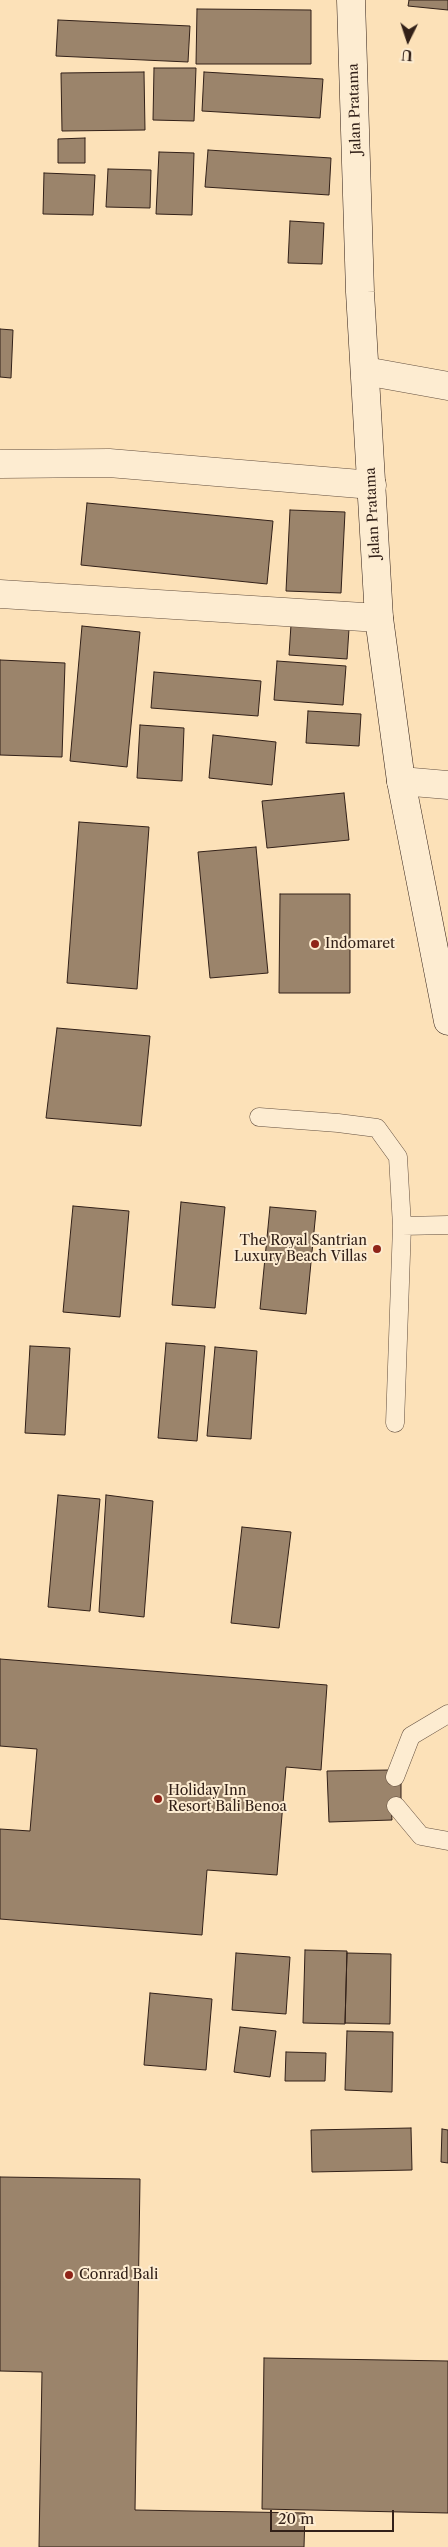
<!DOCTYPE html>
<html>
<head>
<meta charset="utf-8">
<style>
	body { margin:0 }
	#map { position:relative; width:448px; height:2547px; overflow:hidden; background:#fce1b8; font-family:"Libre Caslon Text",serif }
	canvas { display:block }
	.north { position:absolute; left:383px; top:15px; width:50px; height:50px; -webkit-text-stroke:4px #fdecd1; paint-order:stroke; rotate:184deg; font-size:14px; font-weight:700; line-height:20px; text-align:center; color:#322018 }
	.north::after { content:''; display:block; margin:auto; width:18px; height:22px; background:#322018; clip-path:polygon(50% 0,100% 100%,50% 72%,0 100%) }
	.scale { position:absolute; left:270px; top:2510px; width:124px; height:22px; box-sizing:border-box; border:2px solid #322018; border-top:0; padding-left:6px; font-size:15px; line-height:18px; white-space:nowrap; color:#322018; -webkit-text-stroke:4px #fdecd1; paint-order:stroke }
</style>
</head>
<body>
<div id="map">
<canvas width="448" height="2547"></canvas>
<div class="north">U</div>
<div class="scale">20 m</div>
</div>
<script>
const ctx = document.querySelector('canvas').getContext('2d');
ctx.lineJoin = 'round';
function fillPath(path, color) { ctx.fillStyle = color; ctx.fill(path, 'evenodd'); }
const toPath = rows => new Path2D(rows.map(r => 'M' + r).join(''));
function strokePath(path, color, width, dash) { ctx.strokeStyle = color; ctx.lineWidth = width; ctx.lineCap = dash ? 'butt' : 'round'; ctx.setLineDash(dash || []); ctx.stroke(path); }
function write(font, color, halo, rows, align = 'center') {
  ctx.font = font + ' "Libre Caslon Text",serif'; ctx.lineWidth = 4; ctx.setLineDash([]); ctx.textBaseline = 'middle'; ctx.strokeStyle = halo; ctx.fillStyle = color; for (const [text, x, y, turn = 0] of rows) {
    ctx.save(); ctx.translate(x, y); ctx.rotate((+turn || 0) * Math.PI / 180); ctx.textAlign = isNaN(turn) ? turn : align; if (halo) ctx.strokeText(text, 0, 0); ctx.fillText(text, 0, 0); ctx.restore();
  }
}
const building = toPath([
	[409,0,448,0,448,10,408,6,409,0],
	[197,9,311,10,311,64,196,64,197,9],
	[58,20,190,26,188,62,56,56,58,20],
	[154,68,196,68,194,121,153,120,154,68],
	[144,72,145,130,62,131,61,73,144,72],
	[204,72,323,79,320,118,202,111,204,72],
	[85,138,85,163,58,163,58,139,85,138],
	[208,150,331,158,329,195,205,187,208,150],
	[159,152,194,153,192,215,156,214,159,152],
	[108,169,151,170,150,208,106,207,108,169],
	[44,173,95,175,93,215,43,214,44,173],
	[290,221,324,223,322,264,288,263,290,221],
	[0,329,13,330,11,378,0,377,0,329],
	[87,503,273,521,267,584,81,565,87,503],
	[290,510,345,512,341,593,286,591,290,510],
	[291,625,349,629,347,659,289,655,291,625],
	[82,626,140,632,127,767,70,761,82,626],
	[0,660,65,663,62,757,0,755,0,660],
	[277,661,346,666,343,705,274,700,277,661],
	[154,672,261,681,258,716,151,708,154,672],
	[308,711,361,714,359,746,306,743,308,711],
	[140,725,184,728,182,781,137,778,140,725],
	[213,735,276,742,272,785,209,778,213,735],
	[344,793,349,840,267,848,262,801,344,793],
	[79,822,149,827,137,989,67,983,79,822],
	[256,847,268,973,210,978,198,852,256,847],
	[280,894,350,894,350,993,279,993,280,894],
	[57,1028,150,1036,141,1126,46,1118,57,1028],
	[181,1202,225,1207,215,1308,172,1305,181,1202],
	[73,1206,129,1211,120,1317,63,1312,73,1206],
	[270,1207,316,1211,306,1314,260,1309,270,1207],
	[166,1343,205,1346,197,1441,158,1438,166,1343],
	[30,1346,70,1348,65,1435,25,1433,30,1346],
	[215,1347,257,1351,251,1439,207,1436,215,1347],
	[58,1495,100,1499,90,1611,48,1607,58,1495],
	[106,1495,153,1501,144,1617,99,1612,106,1495],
	[242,1527,291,1532,279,1628,231,1623,242,1527],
	[0,1659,327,1685,321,1770,286,1767,277,1875,207,1870,202,1935,0,1919,0,1829,30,1831,37,1749,0,1746,0,1659],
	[390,1770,401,1778,401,1805,391,1805,392,1820,329,1822,327,1771,390,1770],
	[305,1950,347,1951,345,2024,303,2023,305,1950],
	[236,1953,290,1957,286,2014,232,2010,236,1953],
	[347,1953,391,1954,390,2024,345,2023,347,1953],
	[150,1993,212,1999,206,2070,144,2065,150,1993],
	[240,2027,276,2031,270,2077,234,2072,240,2027],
	[347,2031,393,2032,392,2092,345,2090,347,2031],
	[286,2052,326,2053,325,2081,285,2081,286,2052],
	[411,2128,412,2170,312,2172,311,2130,411,2128],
	[442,2129,448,2130,448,2163,441,2162,442,2129],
	[0,2177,140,2179,135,2510,305,2513,304,2547,39,2547,42,2372,0,2371,0,2177],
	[264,2358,448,2361,448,2513,262,2509,264,2358]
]);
fillPath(building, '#9b846b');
strokePath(building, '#322018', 1);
const lane = toPath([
	[259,1117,338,1123,377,1128,398,1157,402,1226,448,1225],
	[395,1423,402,1226],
	[395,1777,411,1736,448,1714],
	[396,1806,421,1836,448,1841]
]);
const street = toPath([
	[365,371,448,386],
	[0,464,109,463,372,485],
	[0,594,379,618],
	[401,781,448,785]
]);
const secondary = toPath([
	[351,0,360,292,379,618,401,781,448,1021]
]);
strokePath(lane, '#645040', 19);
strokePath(street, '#645040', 29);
strokePath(secondary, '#322018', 29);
strokePath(lane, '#fdecd1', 18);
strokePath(street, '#fdecd1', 28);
strokePath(secondary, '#fdecd1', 28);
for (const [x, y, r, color] of [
	[315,944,5,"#8f2418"],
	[377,1249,5,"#8f2418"],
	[158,1799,5,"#8f2418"],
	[69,2275,5,"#8f2418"]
]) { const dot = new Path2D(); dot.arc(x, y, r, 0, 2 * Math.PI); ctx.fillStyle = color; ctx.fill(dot); strokePath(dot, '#fdecd1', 2); }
write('14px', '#322018', '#fdecd1', [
	["Jalan Pratama",355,109,-92],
	["Jalan Pratama",373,513,-93]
]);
write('14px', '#322018', '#fdecd1', [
	["Indomaret",325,944],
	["The Royal Santrian",367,1241,"right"],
	["Luxury Beach Villas",367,1257,"right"],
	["Holiday Inn",168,1791],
	["Resort Bali Benoa",168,1807],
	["Conrad Bali",79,2275]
], 'left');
</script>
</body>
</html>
